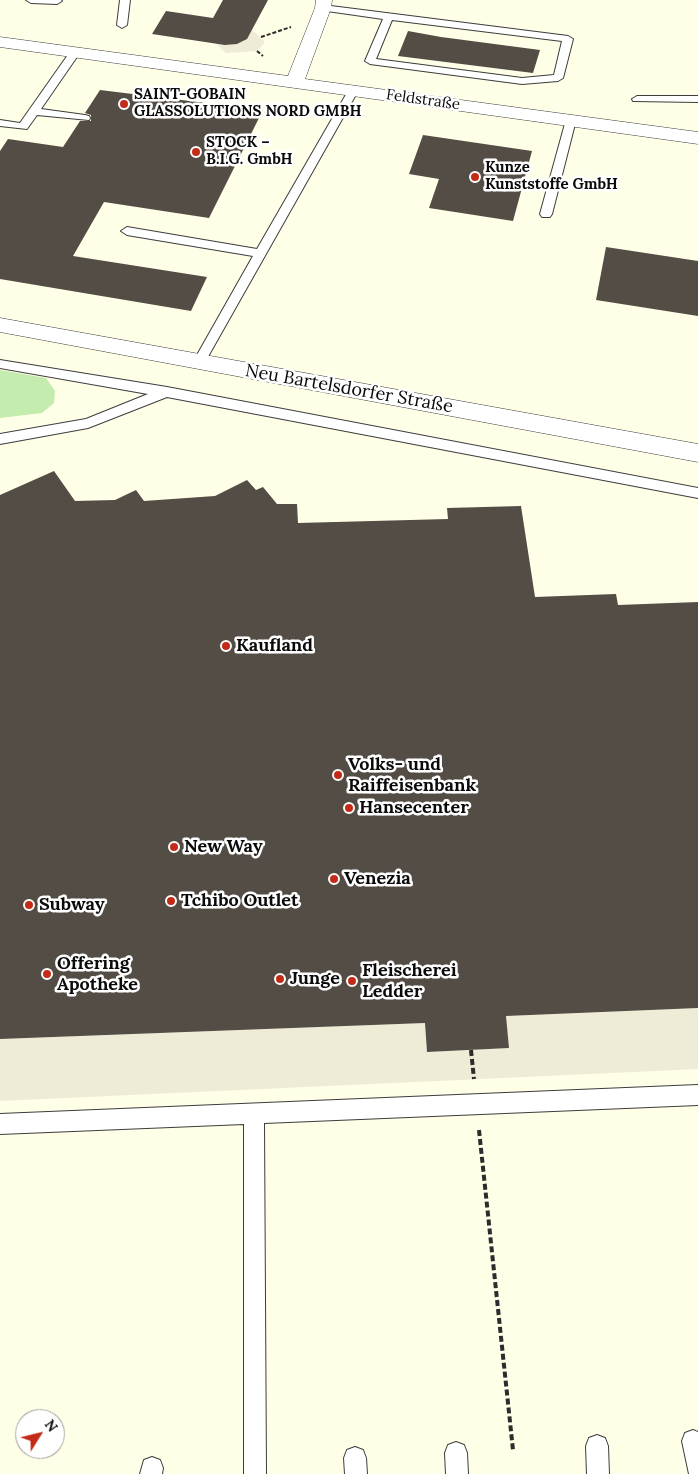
<!DOCTYPE html>
<html>
<head>
<meta charset="utf-8">
<style>
	body { margin:0 }
	#map { position:relative; width:698px; height:1474px; overflow:hidden; background:#fffee6; font-family:Lora,serif }
	canvas { display:block }
	.north { position:absolute; left:15px; top:1409px; width:50px; height:50px; box-sizing:border-box; background:#fff; border:1px solid #9d9d9d; border-radius:50%; rotate:54deg; font-size:14px; font-weight:700; line-height:20px; text-align:center; color:#0a0a0a }
	.north::after { content:''; display:block; margin:auto; width:18px; height:22px; background:#c32b18; clip-path:polygon(50% 0,100% 100%,50% 72%,0 100%) }
</style>
</head>
<body>
<div id="map">
<canvas width="698" height="1474"></canvas>
<div class="north">N</div>
</div>
<script>
const ctx = document.querySelector('canvas').getContext('2d');
ctx.lineJoin = 'round';
function fillPath(path, color) { ctx.fillStyle = color; ctx.fill(path, 'evenodd'); }
const toPath = rows => new Path2D(rows.map(r => 'M' + r).join(''));
function strokePath(path, color, width, dash) { ctx.strokeStyle = color; ctx.lineWidth = width; ctx.lineCap = dash ? 'butt' : 'round'; ctx.setLineDash(dash || []); ctx.stroke(path); }
function write(font, color, halo, rows, align = 'center') {
  ctx.font = font + ' Lora,serif'; ctx.lineWidth = 5; ctx.setLineDash([]); ctx.textBaseline = 'middle'; ctx.strokeStyle = halo; ctx.fillStyle = color; for (const [text, x, y, turn = 0] of rows) {
    ctx.save(); ctx.translate(x, y); ctx.rotate((+turn || 0) * Math.PI / 180); ctx.textAlign = isNaN(turn) ? turn : align; if (halo) ctx.strokeText(text, 0, 0); ctx.fillText(text, 0, 0); ctx.restore();
  }
}
fillPath(toPath([
	[0,370,46,378,55,391,54,403,42,413,0,418]
]), '#c4ecae');
fillPath(toPath([
	[246,29,252,30,265,42,257,51,226,53,212,40,221,41,225,45,237,44,245,40],
	[698,1008,698,1069,0,1101,0,1039,425,1023,427,1052,509,1048,506,1016]
]), '#eeebd7');
fillPath(toPath([
	[223,0,268,0,247,39,237,44,225,45,152,34,166,11,213,18],
	[408,31,441,37,540,50,533,73,398,56],
	[100,90,263,110,209,218,104,202,73,256,207,277,191,311,0,279,0,151,8,139,63,147,80,121,91,121,91,115,85,113],
	[423,135,532,151,513,221,429,208,439,179,409,174],
	[606,247,698,261,698,316,596,300],
	[54,471,75,501,115,500,136,490,144,501,215,496,247,480,256,490,263,487,277,504,297,504,298,523,448,519,447,508,521,506,535,597,616,594,618,605,698,602,698,1008,506,1016,509,1048,427,1052,425,1023,0,1039,0,495]
]), '#534d45');
const service = toPath([
	[26,0,61,0,62,1,57,4,31,3,26,0],
	[120,0,130,0,127,25,122,28,117,25,120,0],
	[323,5,568,36,573,39,563,78,558,81,522,84,370,64,365,61,383,19,320,10,320,6,323,5],
	[392,20,562,41,554,75,522,78,376,59,392,20],
	[76,48,81,51,41,109,85,115,89,116,90,118,89,120,37,115,27,129,0,126,0,120,20,123,72,49,76,48],
	[353,88,358,91,205,362,204,365,199,366,194,365,193,362,253,256,127,235,121,231,127,227,257,249,348,91,353,88],
	[637,96,698,96,698,102,633,101,632,99,637,96],
	[571,117,576,120,552,214,550,217,542,217,540,214,566,120,571,117],
	[0,360,167,387,698,488,698,498,167,397,88,428,0,444,0,434,86,419,148,394,0,368,0,360],
	[698,1085,698,1105,264,1123,266,1474,244,1474,244,1124,0,1134,0,1114,698,1085],
	[693,1430,698,1432,698,1474,689,1474,682,1441,685,1433,693,1430],
	[597,1435,605,1438,608,1446,609,1474,587,1474,586,1446,589,1438,597,1435],
	[456,1442,464,1445,467,1453,468,1474,446,1474,445,1453,448,1445,456,1442],
	[355,1447,363,1450,366,1458,367,1474,345,1474,344,1458,347,1450,355,1447],
	[152,1457,160,1460,163,1468,162,1474,140,1474,144,1460,152,1457]
]);
const minor = toPath([
	[316,0,332,0,331,8,305,79,698,132,698,144,0,47,0,37,288,76,315,8,316,0],
	[0,318,698,444,698,462,0,332,0,318]
]);
strokePath(service, '#3d3d3d', 2);
strokePath(minor, '#3d3d3d', 1);
strokePath(toPath([
	[261,37,291,27],
	[257,51,263,56]
]), '#2c2c2c', 2, [4, 2]);
strokePath(toPath([
	[471,1050,474,1079],
	[479,1130,513,1450]
]), '#2c2c2c', 4, [6, 3]);
fillPath(service, '#fff');
fillPath(minor, '#fff');
for (const [x, y, r, color] of [
	[124,104,5,"#c32b18"],
	[196,152,5,"#c32b18"],
	[475,177,5,"#c32b18"],
	[226,646,5,"#c32b18"],
	[338,775,5,"#c32b18"],
	[349,808,5,"#c32b18"],
	[174,847,5,"#c32b18"],
	[334,879,5,"#c32b18"],
	[171,901,5,"#c32b18"],
	[29,905,5,"#c32b18"],
	[47,974,5,"#c32b18"],
	[280,979,5,"#c32b18"],
	[352,981,5,"#c32b18"]
]) { const dot = new Path2D(); dot.arc(x, y, r, 0, 2 * Math.PI); ctx.fillStyle = color; ctx.fill(dot); strokePath(dot, '#fff', 2); }
write('bold 15px', '#0a0a0a', '#fff', [
	["SAINT-GOBAIN",134,95],
	["GLASSOLUTIONS NORD GMBH",134,112],
	["STOCK –",206,143],
	["B.I.G. GmbH",206,160],
	["Kunze",485,168],
	["Kunststoffe GmbH",485,185]
], 'left');
write('15px', '#0a0a0a', '#fff', [
	["Feldstraße",423,100,8]
]);
write('18px', '#0a0a0a', '#fff', [
	["Neu Bartelsdorfer Straße",349,389,10]
]);
write('bold 18px', '#0a0a0a', '#fff', [
	["Kaufland",236,646],
	["Volks- und",348,765],
	["Raiffeisenbank",348,786],
	["Hansecenter",359,808],
	["New Way",184,847],
	["Venezia",344,879],
	["Tchibo Outlet",181,901],
	["Subway",39,905],
	["Offering",57,964],
	["Apotheke",57,985],
	["Fleischerei",362,971],
	["Ledder",362,992],
	["Junge",290,979]
], 'left');
</script>
</body>
</html>
